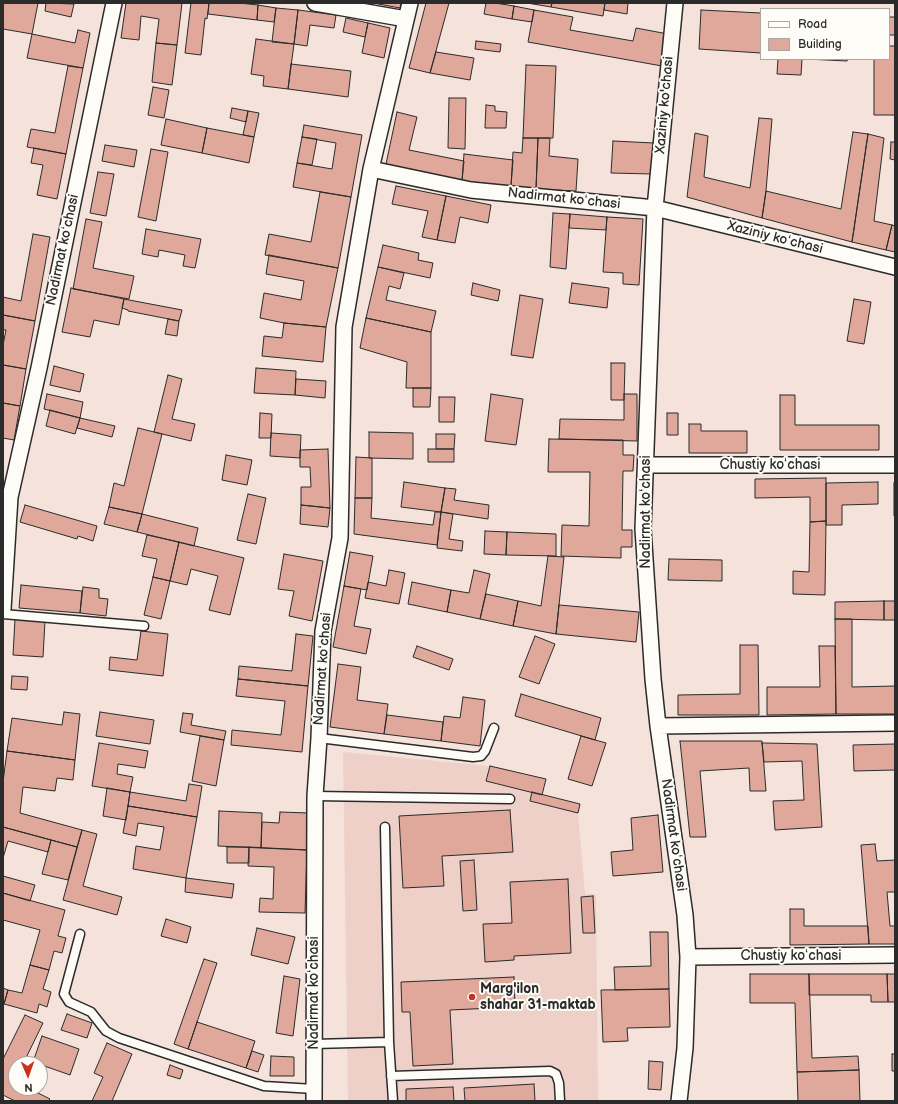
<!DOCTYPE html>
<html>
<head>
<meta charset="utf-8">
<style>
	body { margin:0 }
	#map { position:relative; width:898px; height:1104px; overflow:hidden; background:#f4e2db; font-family:"Balsamiq Sans",sans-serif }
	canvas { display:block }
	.frame { position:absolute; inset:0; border:4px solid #2b2b2b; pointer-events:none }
	.legend { position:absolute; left:760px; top:8px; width:130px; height:52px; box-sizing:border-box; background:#fdfcf7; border:1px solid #a9a8a5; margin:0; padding:5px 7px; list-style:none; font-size:12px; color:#2b2b2b }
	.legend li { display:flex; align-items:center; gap:8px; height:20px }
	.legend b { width:20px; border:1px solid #a9a8a5 }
	.north { position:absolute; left:8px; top:1056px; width:40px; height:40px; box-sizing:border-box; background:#fdfcf7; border:1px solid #a9a8a5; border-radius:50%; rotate:178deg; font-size:11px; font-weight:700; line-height:16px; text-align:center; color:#2b2b2b }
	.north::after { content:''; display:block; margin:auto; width:14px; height:18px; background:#c8321e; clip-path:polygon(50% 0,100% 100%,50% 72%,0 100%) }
</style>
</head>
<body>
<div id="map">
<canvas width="898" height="1104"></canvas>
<div class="frame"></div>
<ul class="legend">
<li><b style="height:5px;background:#fdfcf7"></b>Road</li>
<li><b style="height:11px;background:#e0a79b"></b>Building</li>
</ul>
<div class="north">N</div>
</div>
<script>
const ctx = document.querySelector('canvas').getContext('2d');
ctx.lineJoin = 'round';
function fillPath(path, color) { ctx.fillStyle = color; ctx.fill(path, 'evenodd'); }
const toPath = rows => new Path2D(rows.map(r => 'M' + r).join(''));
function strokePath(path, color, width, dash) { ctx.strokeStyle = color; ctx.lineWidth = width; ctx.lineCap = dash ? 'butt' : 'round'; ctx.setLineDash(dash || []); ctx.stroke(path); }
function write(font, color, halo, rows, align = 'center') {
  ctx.font = font + ' "Balsamiq Sans",sans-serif'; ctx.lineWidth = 4; ctx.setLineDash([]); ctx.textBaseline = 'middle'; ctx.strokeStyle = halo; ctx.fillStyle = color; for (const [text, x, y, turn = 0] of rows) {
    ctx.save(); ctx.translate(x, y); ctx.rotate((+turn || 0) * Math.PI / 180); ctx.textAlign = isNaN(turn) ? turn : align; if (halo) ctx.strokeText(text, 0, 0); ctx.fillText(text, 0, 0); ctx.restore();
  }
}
fillPath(toPath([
	[343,752,489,766,486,781,532,792,530,801,578,813,585,894,596,894,598,1101,348,1101]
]), '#eed0c8');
const building = toPath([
	[3,3,38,3,32,34,3,29,3,3],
	[46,3,74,4,71,17,45,11,46,3],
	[126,3,182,3,177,45,156,43,159,19,141,16,139,40,121,38,126,3],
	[191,3,209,3,207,19,205,18,201,55,185,53,191,3],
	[209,3,239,3,258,5,257,20,208,14,209,3],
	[373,3,401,3,400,8,373,3],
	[426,3,449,3,430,73,409,68,426,3],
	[486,3,495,3,514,6,512,19,484,14,486,3],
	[527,3,552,3,551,7,527,3],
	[552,3,605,3,603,16,551,7,552,3],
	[605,3,628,3,627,14,604,10,605,3],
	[258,5,276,8,274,22,257,20,258,5],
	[514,6,534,10,532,22,512,19,514,6],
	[276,8,298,10,294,44,272,42,276,8],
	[298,10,336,15,334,28,310,25,307,46,294,44,298,10],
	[534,10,573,17,570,30,633,41,636,28,668,34,662,66,528,42,534,10],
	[701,10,761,13,761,53,699,49,701,10],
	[889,17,895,17,895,35,889,35,889,17],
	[346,18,368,23,365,37,343,32,346,18],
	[368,23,390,28,384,58,362,53,368,23],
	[78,30,90,33,83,68,27,58,32,34,75,43,78,30],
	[256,39,294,44,288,89,263,86,264,76,251,74,256,39],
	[476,41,501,44,500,52,475,49,476,41],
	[156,43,177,45,172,85,152,82,156,43],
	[889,46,895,46,895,115,874,115,874,59,889,59,889,46],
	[436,52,474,58,470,80,430,73,436,52],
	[778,59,802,59,801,75,777,74,778,59],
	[806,59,848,59,847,61,806,59],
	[291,64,351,71,348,97,288,89,291,64],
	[526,65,556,66,553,138,523,138,526,65],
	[68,66,83,68,66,154,27,147,31,129,55,133,68,66],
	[153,87,169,90,164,118,148,115,153,87],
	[449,98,466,98,465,149,448,148,449,98],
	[486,105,495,106,495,111,507,112,506,128,485,128,486,105],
	[232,108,248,111,246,122,230,118,232,108],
	[248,111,259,113,254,137,243,135,248,111],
	[397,112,417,117,409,150,464,161,462,181,386,164,397,112],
	[759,118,772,119,766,191,762,218,687,197,695,133,708,136,704,177,750,188,759,118],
	[166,119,207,128,202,153,161,145,166,119],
	[304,125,362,135,351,197,293,187,297,163,332,169,336,143,302,137,304,125],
	[207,128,254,137,249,163,202,153,207,128],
	[853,132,868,134,852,242,762,218,766,191,841,209,853,132],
	[868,134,884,138,874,221,892,225,886,250,852,242,868,134],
	[302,137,317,139,312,165,297,163,302,137],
	[523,138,538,138,536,189,511,186,513,152,522,153,523,138],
	[538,138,550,138,549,156,578,159,576,191,536,189,538,138],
	[613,141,654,143,652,174,611,173,613,141],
	[891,142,895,142,895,160,890,159,891,142],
	[105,145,137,150,134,167,102,161,105,145],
	[34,148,66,154,57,199,37,195,43,165,31,163,34,148],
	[151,149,168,152,156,221,138,217,151,149],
	[464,154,513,160,511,186,462,181,464,154],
	[98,172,114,174,106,216,90,213,98,172],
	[396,186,446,196,437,240,422,237,428,211,392,204,396,186],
	[320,192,351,197,338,268,265,255,269,234,311,242,320,192],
	[446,196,491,205,488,223,460,217,455,243,437,240,446,196],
	[553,213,570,214,566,269,550,267,553,213],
	[570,214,607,217,606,230,569,228,570,214],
	[607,217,643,219,639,285,623,284,623,273,603,272,607,217],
	[86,219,102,222,93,268,134,276,129,299,73,289,86,219],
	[892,225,895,226,895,252,886,250,892,225],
	[146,229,201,239,195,268,183,266,185,255,159,250,158,257,142,254,146,229],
	[33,234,50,237,35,321,3,315,3,297,21,301,33,234],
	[383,245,419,253,418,260,433,263,430,278,378,267,383,245],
	[269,255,338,268,326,327,284,323,260,318,264,293,301,300,304,281,266,274,269,255],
	[378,267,404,273,400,289,389,286,386,300,436,311,431,332,366,318,378,267],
	[473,283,500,290,498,301,471,295,473,283],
	[572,283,609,288,607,308,569,303,572,283],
	[71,288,124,299,119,325,94,320,90,337,62,332,71,288],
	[520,295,543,299,533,358,511,355,520,295],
	[124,299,182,310,179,321,128,311,128,310,122,308,124,299],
	[854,299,871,302,864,344,847,341,854,299],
	[3,315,35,321,26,369,3,365,3,345,6,330,3,330,3,315],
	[366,318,431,332,431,388,406,388,407,362,360,348,366,318],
	[168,319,179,321,177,336,165,334,168,319],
	[284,323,326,327,323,362,262,356,264,336,282,338,284,323],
	[611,363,625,363,624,400,611,400,611,363],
	[3,365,26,369,20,406,3,403,3,365],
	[54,366,84,374,80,392,50,385,54,366],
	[256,368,296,371,295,395,254,393,256,368],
	[168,375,182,379,172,419,195,424,191,441,154,432,168,375],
	[296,379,326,381,325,398,295,395,296,379],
	[413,388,431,388,430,407,413,407,413,388],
	[47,394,83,402,80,418,44,409,47,394],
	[491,394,523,399,516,445,485,441,491,394],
	[624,394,637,394,637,441,559,439,560,419,624,420,624,394],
	[780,395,795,395,795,425,879,425,879,450,780,450,780,395],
	[439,397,455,397,454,422,439,422,439,397],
	[3,403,20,406,14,440,3,438,3,403],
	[50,410,80,418,75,434,46,426,50,410],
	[260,413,272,414,271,438,259,438,260,413],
	[667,413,678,413,678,435,667,435,667,413],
	[80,418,115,426,112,437,77,428,80,418],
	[689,424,701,424,701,431,747,431,747,453,689,453,689,424],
	[138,428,162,434,142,514,109,507,114,483,124,486,138,428],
	[369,432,413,433,413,459,369,458,369,432],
	[271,433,301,435,300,458,270,456,271,433],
	[436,434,455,434,454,449,436,449,436,434],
	[549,439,623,440,623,455,634,455,633,471,623,471,622,530,632,530,632,547,621,547,621,558,561,556,562,525,589,526,590,472,548,472,549,439],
	[328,449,330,508,301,505,301,487,311,487,310,467,300,467,300,450,328,449],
	[428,449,454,449,454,462,428,462,428,449],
	[226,455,252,460,247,485,222,480,226,455],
	[356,457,372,458,372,498,355,498,356,457],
	[826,478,826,521,810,522,810,497,755,498,755,479,826,478],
	[404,482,445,488,441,512,401,507,404,482],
	[878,482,878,504,842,505,842,525,826,525,826,483,878,482],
	[894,483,895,483,895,516,894,516,894,483],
	[445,488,456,489,454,500,489,505,488,519,441,512,445,488],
	[248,494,266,498,256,544,237,540,248,494],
	[355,498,372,498,371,518,433,525,435,512,441,512,437,545,354,534,355,498],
	[25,505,97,526,93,541,78,536,77,539,20,522,25,505],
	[301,505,330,508,328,527,300,524,301,505],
	[109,507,142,514,137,532,104,524,109,507],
	[441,512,453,514,449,539,463,541,462,551,437,548,441,512],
	[142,514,198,528,194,546,137,532,142,514],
	[826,521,825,595,793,594,793,571,809,572,810,522,826,521],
	[485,531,507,532,506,555,484,554,485,531],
	[507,532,556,534,556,556,506,555,507,532],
	[147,535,179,542,170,581,153,577,157,559,142,556,147,535],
	[179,542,244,558,230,615,209,610,218,576,191,569,187,585,170,581,179,542],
	[350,552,373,556,367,590,344,586,350,552],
	[284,554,323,561,312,621,289,616,294,591,278,589,284,554],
	[548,556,564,557,556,634,513,626,518,601,541,606,548,556],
	[669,559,722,560,722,581,668,580,669,559],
	[389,570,405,573,399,604,365,598,368,582,386,586,389,570],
	[474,570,490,574,480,619,447,612,451,590,469,593,474,570],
	[153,577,170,581,161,619,144,615,153,577],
	[412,582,451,590,447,612,408,604,412,582],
	[21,585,82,591,80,613,19,608,21,585],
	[344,586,361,589,354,626,371,629,366,654,333,647,344,586],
	[83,587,99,589,99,598,108,599,106,616,80,613,83,587],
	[486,594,518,601,513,626,480,619,486,594],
	[884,601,884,620,835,619,835,602,884,601],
	[884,601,895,601,895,620,884,620,884,601],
	[559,605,639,612,636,642,556,634,559,605],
	[15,619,45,621,43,657,13,655,15,619],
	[835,619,852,619,852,687,895,686,895,714,836,714,835,619],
	[141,631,168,634,163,676,109,670,110,657,137,660,141,631],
	[296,634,313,636,308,686,238,679,239,666,292,671,296,634],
	[535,636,555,644,539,684,519,677,535,636],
	[740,645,758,645,759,715,678,715,678,695,740,694,740,645],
	[417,646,453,659,449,670,413,657,417,646],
	[819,646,835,646,836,714,767,715,767,687,820,687,819,646],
	[338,664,361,667,357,700,388,704,384,734,330,727,338,664],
	[12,676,28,677,27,690,11,689,12,676],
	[238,679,308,686,302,752,231,745,232,730,281,735,285,701,236,696,238,679],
	[521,694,601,718,595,740,515,716,521,694],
	[463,697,485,700,480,746,441,741,444,716,460,718,463,697],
	[64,712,80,714,75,760,7,751,12,718,62,725,64,712],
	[100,712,154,720,150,744,96,736,100,712],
	[183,713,193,714,191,725,226,731,224,740,180,732,183,713],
	[387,715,443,722,441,741,384,734,387,715],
	[200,736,224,740,216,786,192,781,200,736],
	[581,736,606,743,592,786,568,779,581,736],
	[680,741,762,741,766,791,750,791,749,768,700,771,706,837,690,837,680,741],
	[99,743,148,751,145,768,118,764,117,774,133,777,130,792,92,786,99,743],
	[762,743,817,744,822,827,775,830,773,801,804,800,802,761,764,762,762,743],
	[895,744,895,770,854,771,853,745,895,744],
	[7,751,75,760,73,780,57,778,55,791,23,787,20,813,82,830,77,847,3,827,3,782,7,751],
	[490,766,546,779,542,795,486,781,490,766],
	[189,784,202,786,197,817,128,806,130,792,186,801,189,784],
	[107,788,130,792,126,820,103,816,107,788],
	[532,792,580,804,578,813,530,801,532,792],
	[128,806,197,817,186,878,133,869,136,846,160,850,164,827,138,823,136,836,123,833,128,806],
	[510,810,513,852,442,856,444,886,403,888,399,816,510,810],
	[219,811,262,813,261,848,218,846,219,811],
	[280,812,309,813,307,850,261,848,262,822,279,823,280,812],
	[658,815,663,872,613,876,611,852,633,850,631,818,658,815],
	[3,827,51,840,48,852,8,841,3,858,3,827],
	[82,830,97,834,83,886,122,897,117,915,63,900,82,830],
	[51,840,77,847,68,880,42,874,51,840],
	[875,844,877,861,895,860,895,892,887,892,890,926,895,926,895,944,869,944,861,845,875,844],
	[227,847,249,847,249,863,227,863,227,847],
	[249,847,307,850,305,913,259,912,260,898,273,899,274,867,248,866,249,847],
	[474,860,477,910,463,911,460,861,474,860],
	[3,876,35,885,30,901,3,893,3,876],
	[186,878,234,884,232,898,185,892,186,878],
	[568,879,571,953,514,956,514,960,485,962,483,924,512,923,510,882,568,879],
	[3,893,65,910,58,936,66,938,62,953,54,951,49,970,30,965,40,930,3,920,3,893],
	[593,896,595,933,583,933,581,897,593,896],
	[790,909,804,909,804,926,868,926,869,944,790,945,790,909],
	[166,919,191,927,187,943,161,936,166,919],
	[257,928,295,937,288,964,251,955,257,928],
	[650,932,668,932,669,989,615,990,614,967,651,966,650,932],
	[204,959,217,963,188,1049,174,1044,204,959],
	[30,965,49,970,43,989,51,992,47,1007,39,1004,37,1013,4,1004,8,990,22,993,30,965],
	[750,974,809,974,812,1058,858,1056,859,1070,797,1072,795,1003,750,1003,750,974],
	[809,974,887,974,888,1002,871,1002,871,995,809,995,809,974],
	[887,974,895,974,895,1002,888,1002,887,974],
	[284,976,300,979,293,1036,276,1033,284,976],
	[514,977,515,1007,450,1010,453,1064,413,1066,410,1012,402,1012,401,982,514,977],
	[3,988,8,990,4,1004,3,1003,3,988],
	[669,989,670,1027,627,1028,628,1041,603,1042,601,990,669,989],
	[67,1014,92,1023,87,1038,61,1030,67,1014],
	[25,1015,43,1023,23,1064,16,1064,16,1077,14,1081,16,1082,16,1088,28,1088,50,1099,48,1101,15,1101,3,1095,3,1059,25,1015],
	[197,1022,255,1041,246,1068,188,1049,197,1022],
	[42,1036,79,1049,70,1075,33,1062,42,1036],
	[107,1043,132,1054,112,1101,92,1101,103,1077,94,1073,107,1043],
	[252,1051,264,1055,258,1072,246,1068,252,1051],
	[892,1054,895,1054,895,1071,892,1071,892,1054],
	[271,1056,294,1057,294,1076,270,1076,271,1056],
	[649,1061,663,1062,661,1090,648,1089,649,1061],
	[170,1065,183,1070,180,1079,167,1075,170,1065],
	[859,1070,860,1101,798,1101,797,1072,859,1070],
	[534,1084,535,1101,465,1101,464,1088,534,1084],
	[453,1087,454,1101,406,1101,406,1089,453,1087]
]);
fillPath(building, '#e0a79b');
strokePath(building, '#2b2b2b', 1);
const service = toPath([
	[3,614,144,626],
	[319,738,473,757,481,756,485,751,494,728],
	[315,796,510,799],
	[385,827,389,1042,393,1101],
	[80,934,64,994,69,1002,91,1012,106,1031,119,1038,264,1086,314,1089],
	[314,1044,389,1042],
	[391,1076,550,1071,556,1074,559,1083,560,1101]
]);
const minor = toPath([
	[315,3,406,19],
	[675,3,655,208,643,529,653,679,658,726,685,915,688,957,685,1048,679,1101],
	[371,169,471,190,655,208,895,267],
	[646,465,895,465],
	[3,609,10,497,39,368,114,3],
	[658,726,895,723],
	[688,957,895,955],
	[314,1101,315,796,319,738,323,631,340,538,344,327,371,169,410,3]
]);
strokePath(service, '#2b2b2b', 11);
strokePath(minor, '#2b2b2b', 18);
strokePath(service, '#fdfcf7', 8);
strokePath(minor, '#fdfcf7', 15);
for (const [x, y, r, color] of [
	[472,997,4,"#c8321e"]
]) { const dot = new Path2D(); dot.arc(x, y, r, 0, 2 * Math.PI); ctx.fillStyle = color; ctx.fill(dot); strokePath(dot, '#fdfcf7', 1.5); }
write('14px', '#2b2b2b', '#fdfcf7', [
	["Xaziniy ko'chasi",665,105,-85],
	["Nadirmat koʻchasi",564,199,6],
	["Xaziniy koʻchasi",775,238,14],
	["Nadirmat koʻchasi",63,250,-78],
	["Chustiy koʻchasi",770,465],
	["Nadirmat koʻchasi",646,512,-90],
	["Nadirmat koʻchasi",323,669,-86],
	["Nadirmat koʻchasi",673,835,82],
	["Chustiy koʻchasi",791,956],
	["Nadirmat koʻchasi",314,993,-90]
]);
write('bold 14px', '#2b2b2b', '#fdfcf7', [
	["Marg'ilon",480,989],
	["shahar 31-maktab",480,1005]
], 'left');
</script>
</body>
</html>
